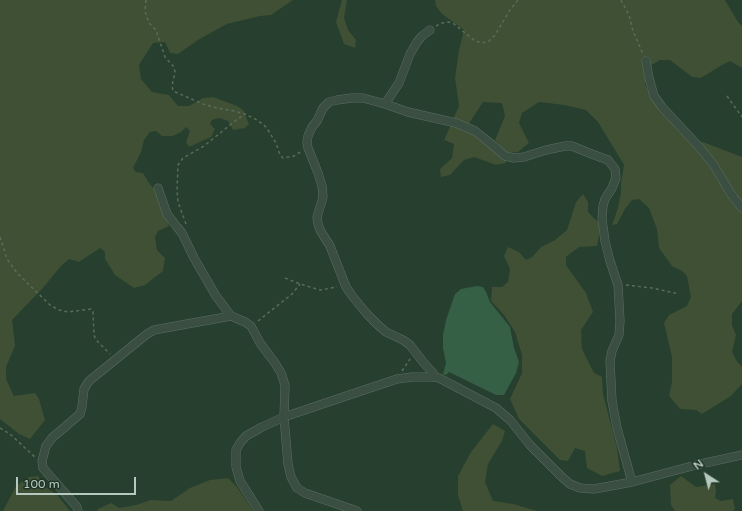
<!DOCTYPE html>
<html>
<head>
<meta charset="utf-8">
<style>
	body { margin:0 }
	#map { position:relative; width:742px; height:511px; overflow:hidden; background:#263f2e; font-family:"Varela Round",sans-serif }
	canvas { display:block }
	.north { position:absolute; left:686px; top:455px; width:40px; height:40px; -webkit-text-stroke:3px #1f3426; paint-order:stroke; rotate:324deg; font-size:11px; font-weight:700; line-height:16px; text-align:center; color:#b6c9be }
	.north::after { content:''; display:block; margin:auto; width:14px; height:18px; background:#b6c9be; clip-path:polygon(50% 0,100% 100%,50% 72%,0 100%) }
	.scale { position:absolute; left:16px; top:477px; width:120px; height:18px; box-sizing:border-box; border:2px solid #b6c9be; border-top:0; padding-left:5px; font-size:12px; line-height:14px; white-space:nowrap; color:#b6c9be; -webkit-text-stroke:3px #1f3426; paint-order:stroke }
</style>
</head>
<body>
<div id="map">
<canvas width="742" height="511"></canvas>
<div class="north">N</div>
<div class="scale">100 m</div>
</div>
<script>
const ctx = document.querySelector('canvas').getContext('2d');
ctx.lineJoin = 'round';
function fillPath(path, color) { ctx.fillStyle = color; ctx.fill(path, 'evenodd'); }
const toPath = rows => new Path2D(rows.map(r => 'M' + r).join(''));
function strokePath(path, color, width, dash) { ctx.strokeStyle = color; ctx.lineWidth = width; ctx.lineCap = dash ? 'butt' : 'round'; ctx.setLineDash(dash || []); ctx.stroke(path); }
fillPath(toPath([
	[0,0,293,0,271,15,260,16,227,24,198,40,178,54,170,53,165,42,153,43,139,65,141,79,152,92,169,95,178,106,189,106,203,98,213,97,237,106,243,110,249,124,245,128,233,130,228,121,219,118,212,120,210,124,215,129,211,137,189,147,186,142,190,131,186,127,181,132,173,136,162,136,156,131,150,132,144,140,141,152,133,168,136,172,143,173,149,183,155,190,169,226,158,231,155,237,157,250,165,258,163,271,145,285,134,288,115,275,105,259,105,252,100,248,79,262,69,259,61,266,42,289,12,320,13,327,15,346,6,367,6,379,14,396,35,393,39,399,45,420,30,439,19,434,0,419],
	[342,0,347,0,344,18,348,30,356,40,355,48,344,44,336,22],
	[435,0,725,0,738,22,742,26,742,68,730,61,722,65,701,78,692,77,670,60,660,60,650,66,646,72,645,84,651,98,691,144,703,142,742,157,742,301,732,314,732,325,736,335,732,352,736,360,742,367,742,384,731,396,702,414,696,410,680,409,669,396,672,382,672,357,664,323,669,315,687,306,691,297,687,276,682,271,672,266,659,248,657,229,649,208,639,199,632,200,625,209,617,224,612,225,618,208,621,192,621,184,624,165,598,122,586,110,564,105,539,102,522,113,519,123,529,143,518,152,507,153,495,140,505,116,502,103,483,102,470,122,468,132,478,137,506,159,506,163,496,165,474,157,464,160,450,175,441,177,440,169,452,158,454,144,444,140,459,106,455,78,459,50,464,30,442,14,436,6],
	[583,194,588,202,588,212,599,223,599,236,597,246,579,247,566,257,566,265,586,293,593,312,581,330,582,349,594,373,602,377,603,394,617,448,620,471,602,476,587,468,585,451,575,448,568,461,560,460,519,419,510,399,522,373,522,355,515,332,504,315,491,301,492,287,502,287,508,282,510,269,504,256,508,247,519,252,526,260,532,257,541,247,555,240,567,230,576,202],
	[493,424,505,431,502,441,488,464,485,482,493,501,513,504,537,511,463,511,458,495,458,476,471,452],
	[38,476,46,487,58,496,70,511,3,511,16,486,29,477],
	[681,476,696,487,715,484,716,491,715,498,721,501,733,499,735,509,733,511,675,511,671,505,670,485],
	[228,478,237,487,253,511,97,511,98,509,111,503,119,508,136,505,151,500,171,501,190,488,210,480]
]), '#3f5035');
fillPath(toPath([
	[477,286,483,287,486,292,490,302,510,327,514,348,519,362,516,373,504,395,496,395,449,372,446,375,443,374,446,363,443,348,443,335,446,320,455,294,461,289]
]), '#356045');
const minor = toPath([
	[646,61,649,78,654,96,662,107,701,149,713,164,731,194,742,208],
	[385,104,399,83,410,54,417,42,422,36,430,30],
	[158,188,167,214,177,227,182,233,194,258,216,296,231,316,245,322,251,326,260,343,275,363,281,373,285,385,284,417,288,464,291,477,297,488,305,493,357,511],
	[433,377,433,373,423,362,410,345,403,340,386,332,379,326,367,314,353,297,346,287,330,246,320,230,318,224,317,217,323,197,322,186,318,173,308,148,307,142,308,136,312,127,317,121,323,108,329,102,337,100,352,98,363,98,385,104,408,112,456,123,475,131,490,143,505,156,514,158,524,157,546,150,565,146,572,146,589,153,608,160,615,169,616,178,612,188,605,199,603,206,602,219,605,241,610,261,618,285,620,321,619,335,612,351,610,361,612,401,617,428,632,482],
	[78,511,77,507,43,468,42,461,46,446,52,438,80,414,82,407,84,389,89,381,147,334,154,330,231,316],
	[259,511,240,481,236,467,236,450,240,443,246,436,262,427,284,417,364,390,397,379,412,377,433,377,439,378,496,408,510,420,530,445,563,478,570,484,580,488,594,489,632,482,696,465,742,455]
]);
strokePath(minor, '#5b6f62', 9);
strokePath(toPath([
	[146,0,145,11,149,23,156,30,165,57,174,67,175,72,172,86,173,91,203,104,217,108,234,111,245,114,257,120,264,125,268,130,276,143,280,155,283,158,294,156,302,151],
	[621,0,629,15,633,31,643,54],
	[436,26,442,23,449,22,454,24,475,41,482,43,489,41,495,35,510,10,518,0],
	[727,96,742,117],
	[186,224,178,202,177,191,178,165,183,158,204,146,235,121,245,114],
	[0,237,7,259,17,273,50,305,59,310,68,312,91,309,93,312,94,335,96,340,110,354],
	[285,278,300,284,320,290,337,287],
	[626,285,652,288,679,294],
	[258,321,292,294,300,284],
	[402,371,410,359],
	[0,428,10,434,36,458]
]), '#596c58', 1.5, [3, 3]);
strokePath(minor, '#3a4f41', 8);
</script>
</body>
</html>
